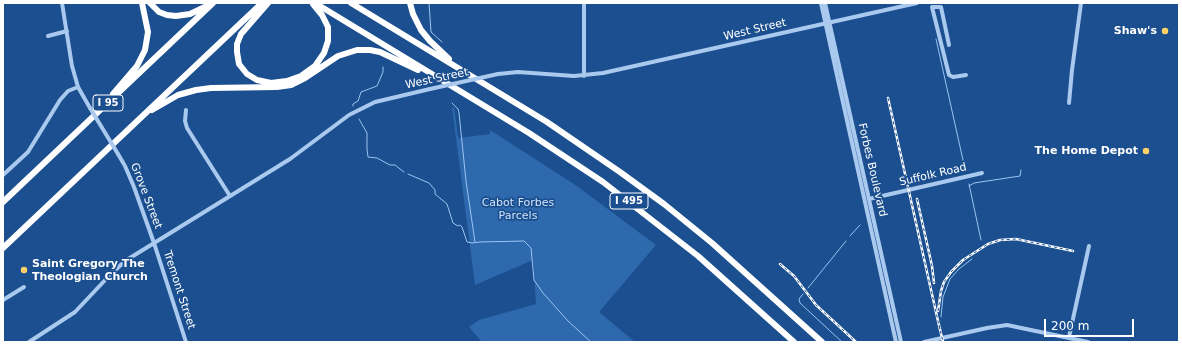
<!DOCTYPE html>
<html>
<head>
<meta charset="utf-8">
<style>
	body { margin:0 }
	#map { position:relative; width:1182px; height:345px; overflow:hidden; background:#1b4f8f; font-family:"DejaVu Sans",sans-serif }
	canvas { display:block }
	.frame { position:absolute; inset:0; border:4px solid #fff; pointer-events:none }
	.scale { position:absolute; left:1044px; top:319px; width:90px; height:18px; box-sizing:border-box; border:2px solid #fff; border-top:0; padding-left:5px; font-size:12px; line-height:14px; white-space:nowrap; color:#fff; -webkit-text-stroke:3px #1b4f8f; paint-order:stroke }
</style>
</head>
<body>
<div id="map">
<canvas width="1182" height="345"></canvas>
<div class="frame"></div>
<div class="scale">200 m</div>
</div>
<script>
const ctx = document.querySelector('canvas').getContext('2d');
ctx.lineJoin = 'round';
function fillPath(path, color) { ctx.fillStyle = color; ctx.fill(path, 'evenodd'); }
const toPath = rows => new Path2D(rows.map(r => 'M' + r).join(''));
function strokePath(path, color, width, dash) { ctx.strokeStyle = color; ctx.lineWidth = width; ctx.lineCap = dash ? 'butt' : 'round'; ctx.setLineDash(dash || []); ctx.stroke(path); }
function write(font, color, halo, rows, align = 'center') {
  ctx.font = font + ' "DejaVu Sans",sans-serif'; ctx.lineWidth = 3.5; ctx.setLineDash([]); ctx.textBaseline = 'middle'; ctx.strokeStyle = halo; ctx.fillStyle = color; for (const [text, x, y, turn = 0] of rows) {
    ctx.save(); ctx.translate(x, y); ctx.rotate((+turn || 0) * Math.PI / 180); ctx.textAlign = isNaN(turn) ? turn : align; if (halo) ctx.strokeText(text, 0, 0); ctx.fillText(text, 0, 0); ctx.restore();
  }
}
fillPath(toPath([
	[452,107,454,108,458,138,490,134,490,130,577,186,656,245,599,312,635,342,482,342,469,327,479,320,536,304,533,260,475,285]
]), '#2e69ad');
strokePath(toPath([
	[429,3,431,32,442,42],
	[936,39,965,169],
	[452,103,458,109,459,113,466,181,475,242],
	[353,106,353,104,358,101,361,92,377,86,383,72,383,67],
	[359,119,367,133,367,149,368,157,377,158,390,165,395,165,404,172],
	[408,174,429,183,435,190,435,194,447,204,453,223,458,226,460,225,462,227,467,242,472,243,480,242,524,241,531,248,534,280,543,293,568,321,591,342],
	[969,184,981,240],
	[969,186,974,183,1020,176,1021,170],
	[850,236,860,225],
	[808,288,846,241],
	[803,294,799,299,800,303,842,342],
	[941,317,943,297,950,279,959,269,972,259]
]), '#9cc4f0', 1);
strokePath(toPath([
	[62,3,72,66,78,87,90,108],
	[821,3,896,342],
	[825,3,901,342],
	[48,36,67,31],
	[949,45,941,7,932,7,949,75,953,77,966,75],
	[498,74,518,72,574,76,603,73,917,3],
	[584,76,584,3],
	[1069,103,1072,70,1081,3],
	[186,110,185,121,187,128,230,196],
	[118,154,125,166,134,187,154,243,186,342],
	[3,175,28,152,60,100,68,91,78,87],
	[869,199,982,173],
	[3,300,24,287],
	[1069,337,1089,246],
	[29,342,75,312,108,277,125,261,290,159,349,115,375,102,430,89],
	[924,342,987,328,1007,325,1088,342]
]), '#a9c9ee', 4);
strokePath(toPath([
	[150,3,159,12,167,15,176,16,190,14,209,5],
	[268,3,241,34,237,44,237,52,239,64,247,74,257,80,271,83,287,81,301,76,315,66,324,53,328,41,328,27,322,15,313,4],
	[315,3,529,133,603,182,698,256,794,342],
	[351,3,547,122,620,172,664,204,712,243,822,342],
	[410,3,413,14,421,30,430,41,449,59],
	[113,94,137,66,145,50,148,32,142,3],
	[152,110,178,95,196,90,211,88,277,87,291,85,305,78,338,56,357,50,370,50,380,52,418,70],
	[3,202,213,3],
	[3,248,262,3]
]), '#fff', 6);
const rail = toPath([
	[888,98,940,330],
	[917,199,932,266,934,283],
	[780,264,794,276,816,305,856,342],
	[938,311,941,291,944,282,951,272,963,260,988,244,1000,240,1016,239,1073,251],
	[939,325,943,342]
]);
strokePath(rail, '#fff', 2.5);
strokePath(rail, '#1b4f8f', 1, [3]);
strokePath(toPath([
	[430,89,498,74],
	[90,108,118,154]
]), '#a9c9ee', 4);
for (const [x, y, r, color] of [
	[1165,31,4,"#ffd166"],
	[1146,151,4,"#ffd166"],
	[24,270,4,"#ffd166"]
]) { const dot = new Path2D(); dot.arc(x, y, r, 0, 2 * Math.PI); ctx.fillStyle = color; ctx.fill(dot); strokePath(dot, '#1b4f8f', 1.5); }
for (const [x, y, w] of [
	[108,103,30],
	[629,201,38]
]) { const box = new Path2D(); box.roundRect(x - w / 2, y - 8, w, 16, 3); ctx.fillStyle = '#1b4f8f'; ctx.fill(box); strokePath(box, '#fff', 1); }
write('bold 10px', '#fff', null, [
	["I 95",108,103],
	["I 495",629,201]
]);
write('11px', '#fff', '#1b4f8f', [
	["West Street",755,30,-13],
	["West Street",437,79,-12],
	["Forbes Boulevard",872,170,77],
	["Suffolk Road",933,175,-13],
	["Grove Street",146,196,69],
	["Tremont Street",179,290,72]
]);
write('bold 11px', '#fff', '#1b4f8f', [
	["Shaw's",1157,31],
	["The Home Depot",1138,151],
	["Saint Gregory The",32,264,"left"],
	["Theologian Church",32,277,"left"]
], 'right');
write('11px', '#cfe3fa', '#1b4f8f', [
	["Cabot Forbes",518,203],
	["Parcels",518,216]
]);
</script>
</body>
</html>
